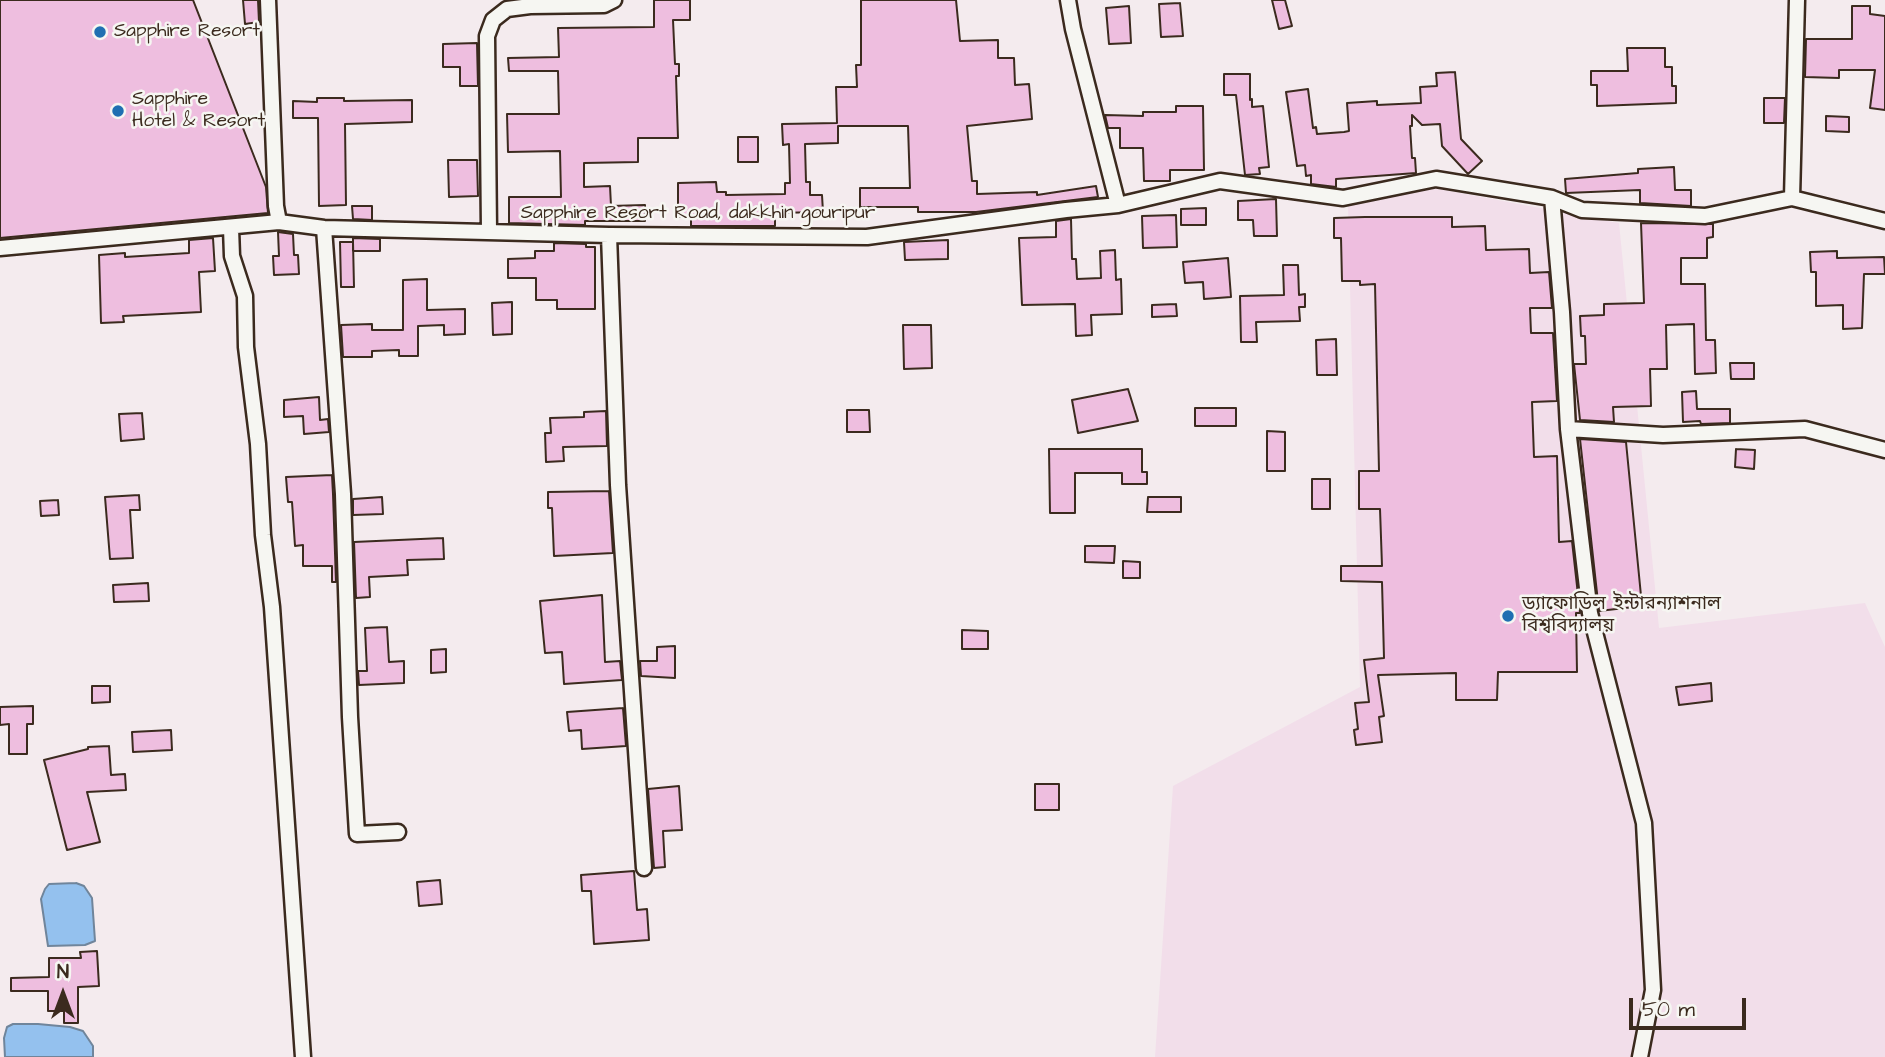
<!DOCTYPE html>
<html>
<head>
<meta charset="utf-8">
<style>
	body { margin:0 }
	#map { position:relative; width:1885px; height:1057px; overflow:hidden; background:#f4ebee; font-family:"Architects Daughter",sans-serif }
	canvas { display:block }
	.north { position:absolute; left:28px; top:959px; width:70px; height:70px; -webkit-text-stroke:5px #f6f6f2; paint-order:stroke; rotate:0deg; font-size:19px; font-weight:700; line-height:28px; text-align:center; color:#3b2a1e }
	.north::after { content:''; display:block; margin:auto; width:24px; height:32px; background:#3b2a1e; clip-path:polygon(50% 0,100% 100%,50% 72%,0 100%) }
	.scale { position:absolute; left:1629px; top:998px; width:117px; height:32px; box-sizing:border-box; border:4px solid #3b2a1e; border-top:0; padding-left:9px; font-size:21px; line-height:24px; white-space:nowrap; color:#3b2a1e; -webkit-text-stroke:5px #f6f6f2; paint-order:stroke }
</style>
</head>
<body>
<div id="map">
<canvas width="1885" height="1057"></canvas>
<div class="north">N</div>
<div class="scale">50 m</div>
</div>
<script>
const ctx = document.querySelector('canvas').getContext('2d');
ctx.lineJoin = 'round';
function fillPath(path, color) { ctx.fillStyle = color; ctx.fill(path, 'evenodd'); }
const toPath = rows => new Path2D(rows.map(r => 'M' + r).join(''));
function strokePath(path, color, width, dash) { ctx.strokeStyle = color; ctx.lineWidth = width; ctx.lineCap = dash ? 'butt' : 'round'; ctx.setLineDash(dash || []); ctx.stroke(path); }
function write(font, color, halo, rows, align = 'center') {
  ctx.font = font + ' "Architects Daughter","Noto Sans Bengali",sans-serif'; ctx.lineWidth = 5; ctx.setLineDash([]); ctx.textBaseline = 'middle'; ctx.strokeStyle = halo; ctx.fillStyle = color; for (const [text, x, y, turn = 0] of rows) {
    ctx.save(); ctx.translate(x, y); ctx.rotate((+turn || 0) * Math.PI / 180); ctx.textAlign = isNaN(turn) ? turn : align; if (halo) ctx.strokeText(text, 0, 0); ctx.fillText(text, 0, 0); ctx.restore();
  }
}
fillPath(toPath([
	[1434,188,1619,223,1659,628,1865,603,1885,647,1885,1057,1155,1057,1173,786,1360,687,1348,206]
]), '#f2deea');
const water = toPath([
	[76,883,84,886,92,898,95,941,85,945,48,946,41,899,45,889,49,884,76,883],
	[13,1024,38,1024,70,1027,83,1031,93,1046,93,1057,5,1057,4,1038,7,1027,13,1024]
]);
fillPath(water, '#94c1ee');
strokePath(water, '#70859b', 2);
const building = toPath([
	[0,0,193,0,266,187,268,213,0,238,0,0],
	[243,0,258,0,259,22,245,24,243,0],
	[654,0,690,0,690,20,673,20,675,64,679,64,679,76,676,76,678,138,638,138,638,162,584,163,584,187,610,186,611,206,645,205,645,221,585,221,585,225,509,223,509,197,561,197,560,151,508,152,507,114,559,114,558,71,509,71,508,58,559,57,558,28,654,27,654,0],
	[861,0,956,0,960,41,998,40,998,58,1014,58,1015,85,1029,84,1032,119,967,126,972,181,977,181,977,194,1037,192,1037,195,1096,186,1098,197,976,212,918,212,918,207,860,207,860,188,910,188,908,126,838,126,838,143,805,144,806,182,810,182,810,195,822,195,823,212,775,213,775,226,691,226,691,217,678,217,678,183,716,182,717,192,726,192,726,195,785,194,785,183,790,183,789,144,783,145,782,124,837,123,836,87,857,87,856,65,861,65,861,0],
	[1272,0,1285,0,1292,26,1279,29,1272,0],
	[1180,3,1183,36,1161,37,1159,4,1180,3],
	[1129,6,1131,43,1109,44,1106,8,1129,6],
	[1852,6,1870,6,1870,14,1885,16,1885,110,1870,108,1875,70,1839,70,1839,78,1805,77,1806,39,1852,39,1852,6],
	[477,43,478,86,460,86,460,67,443,67,443,44,477,43],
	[1627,48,1665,48,1665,67,1672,67,1672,86,1676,86,1676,103,1597,106,1597,85,1591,85,1591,71,1628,71,1627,48],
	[1455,72,1461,139,1482,161,1468,174,1442,146,1440,124,1422,125,1412,115,1412,126,1410,126,1412,158,1415,158,1416,173,1336,179,1336,187,1311,184,1311,175,1306,176,1305,165,1297,166,1286,92,1308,89,1313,128,1316,127,1317,134,1344,132,1349,131,1347,103,1377,101,1377,105,1421,103,1420,87,1437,86,1436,73,1455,72],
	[1224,74,1250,74,1250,100,1252,99,1252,107,1263,106,1269,167,1259,168,1260,174,1245,175,1236,95,1224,95,1224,74],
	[317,98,344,98,344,101,412,100,412,122,345,124,346,205,319,206,318,118,293,118,293,101,317,102,317,98],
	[1764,98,1785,98,1784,123,1764,123,1764,98],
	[1176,106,1203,106,1204,170,1170,170,1170,181,1144,181,1143,148,1120,148,1120,128,1108,128,1105,115,1143,116,1143,112,1176,112,1176,106],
	[1826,116,1849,117,1849,132,1826,131,1826,116],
	[738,137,758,137,758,162,738,162,738,137],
	[448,160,477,160,478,196,449,197,448,160],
	[1674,167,1675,190,1691,190,1691,206,1640,203,1640,190,1566,193,1565,179,1638,173,1638,169,1674,167],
	[1276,199,1277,236,1254,236,1253,220,1238,220,1238,201,1276,199],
	[352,206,372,206,372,220,353,219,352,206],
	[1206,208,1206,225,1181,225,1181,209,1206,208],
	[1176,215,1177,247,1143,248,1142,216,1176,215],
	[1365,217,1452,217,1452,227,1485,226,1486,250,1529,249,1530,273,1549,272,1552,308,1530,308,1531,333,1553,333,1557,401,1532,402,1534,457,1557,456,1559,542,1572,541,1580,613,1576,613,1577,672,1498,672,1497,700,1456,700,1456,673,1378,675,1384,716,1379,717,1382,742,1356,745,1354,730,1358,729,1355,703,1369,702,1364,660,1384,658,1382,582,1341,581,1341,566,1382,566,1380,509,1359,509,1359,471,1379,471,1375,284,1360,285,1360,281,1342,281,1341,238,1334,238,1334,218,1365,217],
	[1071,219,1072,259,1076,259,1077,279,1101,278,1100,251,1115,250,1116,280,1121,279,1122,314,1091,315,1092,335,1076,336,1075,304,1022,305,1019,238,1056,237,1056,221,1071,219],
	[1641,223,1713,224,1713,237,1707,238,1707,258,1681,258,1681,284,1705,284,1706,340,1715,340,1716,373,1695,374,1694,324,1666,325,1667,369,1650,369,1651,406,1613,407,1614,422,1580,420,1574,364,1586,364,1585,336,1581,336,1580,316,1604,315,1604,304,1644,303,1641,223],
	[278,232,293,234,294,255,298,255,299,274,274,275,273,256,279,256,278,232],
	[213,238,215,271,199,272,201,312,123,316,124,322,101,323,99,255,125,253,125,257,189,253,189,240,213,238],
	[353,238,380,239,380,251,353,251,353,238],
	[948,240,948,259,905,260,904,242,948,240],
	[340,242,353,242,354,287,341,287,340,242],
	[554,243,586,244,586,247,595,247,595,309,557,309,557,300,536,300,536,278,508,278,508,259,535,258,535,251,554,251,554,243],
	[1837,251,1837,258,1884,257,1885,274,1864,274,1862,328,1843,329,1843,305,1816,306,1816,272,1811,272,1810,252,1837,251],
	[1228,258,1231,297,1204,299,1203,282,1185,283,1183,262,1228,258],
	[1283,265,1298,265,1299,295,1305,294,1305,307,1299,307,1300,321,1256,322,1257,342,1241,342,1240,296,1284,295,1283,265],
	[427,279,427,310,465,309,465,334,444,335,444,325,418,326,418,356,399,356,399,350,372,351,372,357,343,357,341,325,372,324,372,330,403,330,403,280,427,279],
	[512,302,512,334,493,335,492,303,512,302],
	[1176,304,1177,316,1152,317,1152,305,1176,304],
	[903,325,931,325,932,368,904,369,903,325],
	[1336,339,1337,375,1317,375,1316,340,1336,339],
	[1730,363,1754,363,1754,379,1731,379,1730,363],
	[1128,389,1138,421,1078,433,1072,400,1128,389],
	[1696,391,1697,409,1730,409,1730,423,1701,424,1700,421,1683,422,1682,392,1696,391],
	[319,397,320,420,328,419,329,432,304,434,303,416,284,417,284,400,319,397],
	[1195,408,1236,408,1236,426,1195,426,1195,408],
	[847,410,869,410,870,432,847,432,847,410],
	[606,411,607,446,563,447,564,461,546,462,545,433,551,433,550,418,584,417,584,412,606,411],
	[142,413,144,439,121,441,119,414,142,413],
	[1267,431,1285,432,1285,471,1267,471,1267,431],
	[1580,439,1626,442,1642,606,1599,611,1580,439],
	[1049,449,1142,449,1142,472,1147,472,1147,484,1122,484,1122,473,1075,473,1075,513,1050,513,1049,449],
	[1736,449,1755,450,1754,469,1735,467,1736,449],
	[332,475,333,494,336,582,332,582,332,566,303,566,303,545,295,546,292,502,288,502,286,477,332,475],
	[1312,479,1330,479,1330,509,1312,509,1312,479],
	[609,491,613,553,554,556,552,508,548,508,548,492,609,491],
	[139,495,140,510,130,510,133,558,110,559,105,497,139,495],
	[382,497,383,514,353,515,353,499,382,497],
	[1148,497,1181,497,1181,512,1147,512,1148,497],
	[58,500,59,515,41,516,40,501,58,500],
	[443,538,444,559,407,560,408,575,369,577,370,597,356,598,354,542,443,538],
	[1085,546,1115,546,1114,563,1085,562,1085,546],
	[1123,561,1140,562,1140,578,1123,578,1123,561],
	[148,583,149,601,114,602,113,585,148,583],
	[602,595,605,662,620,661,622,680,564,684,562,652,545,653,540,601,602,595],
	[387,627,389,662,404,661,404,683,359,685,358,671,367,671,365,628,387,627],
	[962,630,988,631,988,649,962,649,962,630],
	[675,646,675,678,641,676,640,661,657,661,657,647,675,646],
	[446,649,446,672,431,673,431,650,446,649],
	[1711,683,1712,701,1679,705,1676,687,1711,683],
	[92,686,110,686,110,702,92,703,92,686],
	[33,706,33,724,27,724,27,754,9,754,9,724,0,725,0,707,33,706],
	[623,708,626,746,582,749,581,730,569,731,567,712,623,708],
	[171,730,172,750,133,752,132,732,171,730],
	[109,746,111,775,125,774,126,790,87,792,100,842,67,850,44,760,88,749,88,747,109,746],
	[1035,784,1059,784,1059,810,1035,810,1035,784],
	[679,786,682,830,663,831,665,867,654,868,648,789,679,786],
	[634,871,637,910,647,909,649,940,594,944,591,891,582,891,581,875,634,871],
	[440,880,442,904,419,906,417,882,440,880],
	[97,951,99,986,78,987,78,1023,64,1023,64,1011,48,1011,48,991,11,991,11,978,49,977,49,958,81,958,80,952,97,951]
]);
fillPath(building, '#eebedf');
strokePath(building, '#3b2a1e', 2);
const street = toPath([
	[268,0,276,206,279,222],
	[1068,0,1073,29,1118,205],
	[1552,198,1562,312,1568,429],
	[1792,198,1797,0],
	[231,228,232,256,245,296,246,347,258,444,263,535,272,607,303,1057],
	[324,228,343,494,350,717,357,834,398,832],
	[489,231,487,36,493,20,507,9,530,6,604,5,614,0],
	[609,235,618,485,644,868],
	[0,248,279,222,324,228,609,235,867,237,1066,210,1118,205,1220,181,1343,198,1436,179,1552,198,1582,210,1705,216,1792,198,1885,221],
	[1640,1057,1653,990,1644,823,1590,613,1568,429,1663,435,1805,429,1885,450]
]);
strokePath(street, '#3b2a1e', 19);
strokePath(street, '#f6f6f2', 14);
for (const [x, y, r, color] of [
	[100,32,7,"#1f6fb2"],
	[118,111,7,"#1f6fb2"],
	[1508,616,7,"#1f6fb2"]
]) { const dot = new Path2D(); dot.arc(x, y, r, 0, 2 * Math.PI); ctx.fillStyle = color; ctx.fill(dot); strokePath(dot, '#f6f6f2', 2.5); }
write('19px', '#3b2a1e', '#f6f6f2', [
	["Sapphire Resort",114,32],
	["Sapphire",132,100],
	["Hotel & Resort",132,122],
	["ড্যাফোডিল ইন্টারন্যাশনাল",1522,605],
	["বিশ্ববিদ্যালয়",1522,627]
], 'left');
write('19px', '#3b2a1e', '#f6f6f2', [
	["Sapphire Resort Road, dakkhin gouripur",698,214]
]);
</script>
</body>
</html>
